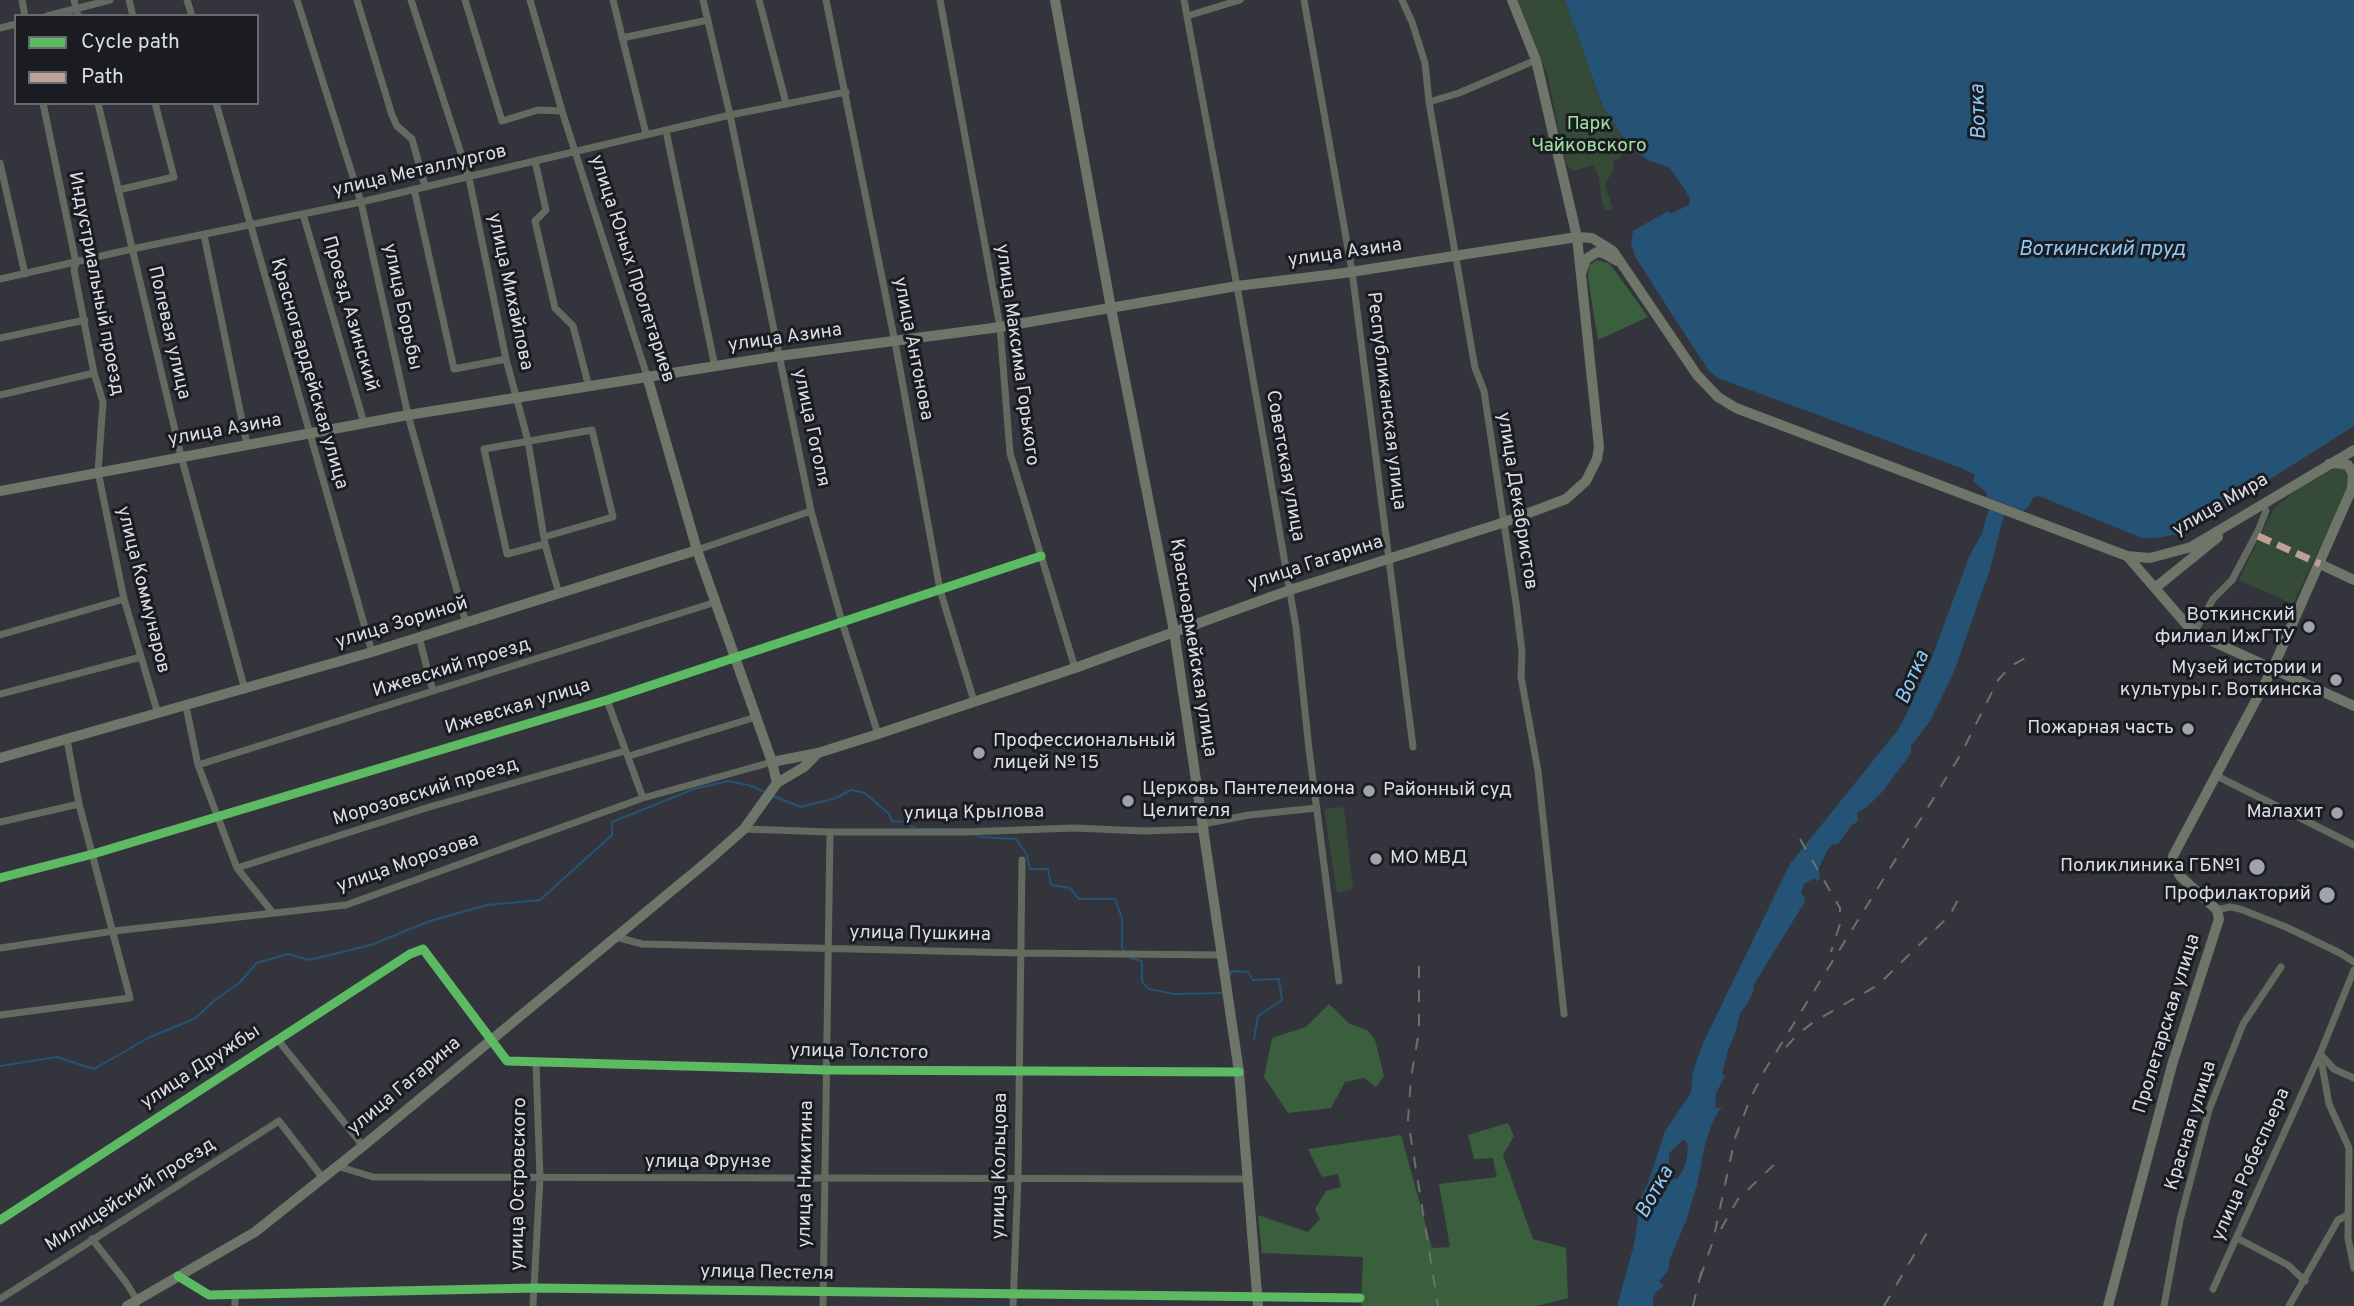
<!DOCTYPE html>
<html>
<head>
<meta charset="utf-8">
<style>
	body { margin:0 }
	#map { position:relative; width:2354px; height:1306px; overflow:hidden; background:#34353c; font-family:Overpass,sans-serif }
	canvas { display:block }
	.legend { position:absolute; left:14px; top:14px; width:245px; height:91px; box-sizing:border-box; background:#1a1c21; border:2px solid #676a6f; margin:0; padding:9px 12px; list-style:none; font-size:21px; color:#dbdee5 }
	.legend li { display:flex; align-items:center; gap:14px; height:35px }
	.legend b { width:35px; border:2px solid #676a6f }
</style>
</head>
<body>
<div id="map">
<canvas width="2354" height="1306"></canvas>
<ul class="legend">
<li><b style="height:9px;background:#5cba63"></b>Cycle path</li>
<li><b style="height:9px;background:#bda197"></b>Path</li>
</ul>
</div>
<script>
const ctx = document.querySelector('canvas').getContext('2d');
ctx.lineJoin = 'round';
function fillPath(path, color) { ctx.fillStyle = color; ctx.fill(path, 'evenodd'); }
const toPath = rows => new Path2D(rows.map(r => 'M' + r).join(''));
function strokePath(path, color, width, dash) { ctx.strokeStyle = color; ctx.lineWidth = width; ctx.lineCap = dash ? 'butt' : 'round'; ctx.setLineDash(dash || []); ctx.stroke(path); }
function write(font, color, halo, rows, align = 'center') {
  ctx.font = font + ' Overpass,sans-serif'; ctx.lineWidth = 6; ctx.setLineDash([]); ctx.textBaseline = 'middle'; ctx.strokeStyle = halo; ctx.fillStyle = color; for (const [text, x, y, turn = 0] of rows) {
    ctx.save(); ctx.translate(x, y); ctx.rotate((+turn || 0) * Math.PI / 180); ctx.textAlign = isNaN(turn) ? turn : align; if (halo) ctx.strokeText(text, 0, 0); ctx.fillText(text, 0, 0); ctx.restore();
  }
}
fillPath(toPath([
	[1518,0,1565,0,1601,104,1631,149,1613,162,1614,168,1605,185,1613,210,1606,210,1602,204,1599,178,1594,165,1573,171,1566,164,1547,73],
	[2335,468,2349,469,2351,481,2293,604,2239,580,2274,508,2297,490],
	[1340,807,1344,809,1353,889,1337,893,1324,809]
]), '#364b37');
fillPath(toPath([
	[1597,260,1608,263,1613,268,1648,317,1598,340,1588,278,1589,265],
	[1329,1004,1350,1024,1367,1030,1375,1040,1384,1076,1376,1087,1364,1078,1345,1082,1331,1108,1288,1113,1264,1077,1272,1038,1306,1027],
	[1508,1123,1514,1136,1503,1155,1533,1239,1566,1248,1568,1298,1537,1306,1361,1306,1363,1257,1262,1253,1258,1215,1308,1232,1320,1219,1315,1209,1326,1191,1341,1187,1338,1174,1322,1177,1308,1149,1401,1135,1432,1248,1450,1247,1439,1184,1497,1177,1493,1158,1474,1159,1468,1135]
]), '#3a5f3c');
fillPath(toPath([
	[1565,0,2354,0,2354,426,2185,533,2156,538,2142,538,2039,496,2034,497,2028,507,2023,511,1987,497,1986,492,1973,481,1975,475,1961,468,1718,378,1709,371,1673,316,1636,258,1631,244,1633,231,1668,211,1671,214,1690,204,1689,196,1670,168,1648,160,1631,149,1602,105],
	[1990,505,2005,511,1990,569,1955,669,1942,697,1930,721,1911,746,1911,753,1884,790,1867,807,1857,813,1858,821,1851,826,1838,844,1832,844,1827,851,1818,869,1820,879,1817,881,1814,878,1804,884,1801,892,1805,898,1804,903,1753,986,1754,990,1746,1006,1740,1013,1735,1034,1728,1050,1722,1074,1725,1076,1716,1093,1715,1108,1723,1108,1719,1110,1713,1121,1705,1144,1697,1185,1686,1221,1670,1258,1668,1271,1659,1281,1664,1286,1656,1292,1653,1298,1653,1306,1617,1306,1634,1245,1641,1197,1648,1183,1665,1131,1691,1093,1693,1071,1704,1041,1790,864,1897,731,1905,717,1931,660,1969,557,1982,533],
	[1683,1140,1685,1140,1688,1146,1687,1158,1683,1170,1678,1178,1671,1180,1665,1185,1669,1173,1669,1153]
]), '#255375');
strokePath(toPath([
	[773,796,801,807,836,798,851,790,865,793,889,814,892,821,903,822,916,829,968,829],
	[975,834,980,837,1016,839,1026,853,1030,869,1048,869,1051,885,1070,888,1079,899,1115,899,1122,918,1122,948,1124,951],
	[1130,958,1142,961,1142,982,1149,989,1174,994,1222,993],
	[1230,975,1232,971,1248,972,1253,980,1279,979,1282,1000,1258,1016,1254,1039],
	[0,1066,57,1057,94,1069,148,1038,194,1019,215,1000,239,983,257,963,288,954,309,960,371,945,430,921,487,905,540,900,612,835,612,822,694,789,728,781,748,785,765,792]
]), '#255375', 2);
strokePath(toPath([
	[22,0,25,16],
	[74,0,78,16],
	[129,0,133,16],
	[187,0,192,16],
	[297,0,361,202,408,415,466,623],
	[357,0,392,115,397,126,412,139,425,186],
	[411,0,469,178,506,359,528,441,545,544,559,594],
	[465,0,502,121,538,110,562,111],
	[530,0,562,111,647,376],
	[613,0,646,134],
	[703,0,730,115,811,511,842,622,878,734],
	[759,0,786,103],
	[826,0,895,342,940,590,974,701],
	[940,0,1000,327,1010,453,1075,668],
	[1184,0,1237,286,1296,627,1309,749,1339,981],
	[1304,0,1352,271,1413,747],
	[1402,0,1412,22,1425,63,1429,102,1475,368,1484,391,1516,603,1522,652,1521,677,1538,771,1564,1014],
	[47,16,110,0],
	[1187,16,1240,0],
	[0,28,16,24],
	[622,38,708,20],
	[1429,102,1459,93,1536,60],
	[43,103,76,263,74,270,94,373,103,402,98,472,124,599,158,714],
	[98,103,181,456,245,690],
	[216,103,372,652],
	[666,131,715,367],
	[535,161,546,210,535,221,555,308,573,326,589,387],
	[0,163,25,274],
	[414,189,454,369,506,359],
	[118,190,174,177,155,103],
	[303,214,364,423],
	[204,235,247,445],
	[0,279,132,249,361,202,730,115,846,92],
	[0,338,85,320],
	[0,395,94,373],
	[544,537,613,517,592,430,484,449,507,554,545,544],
	[697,550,811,511],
	[2195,631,2213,599,2232,580,2258,531,2266,511,2263,504],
	[0,635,124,599],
	[419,637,433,691],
	[0,694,141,657],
	[607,700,643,798],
	[186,706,198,765,237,868,273,913],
	[629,756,756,717],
	[198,765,716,602],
	[2215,775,2354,845],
	[0,822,79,804],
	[1203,824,1249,815,1317,808],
	[744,829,830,832,965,832,1074,828,1144,831,1205,829],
	[237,868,426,808,625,751],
	[0,878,93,854,607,700,1041,556],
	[2217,910,2230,907,2240,909,2286,927,2340,953,2354,962],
	[616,937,642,944,1020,953,1223,955],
	[0,948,114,931,346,905,643,798,772,762],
	[0,1015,130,998,79,804,67,740],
	[278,1040,363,1146],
	[2320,1054,2329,1104,2349,1148,2348,1238,2354,1268],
	[2321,1055,2334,1069,2354,1078],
	[337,1166,373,1177,1249,1179],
	[0,1220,410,954,423,949,507,1061,826,1070,1239,1072],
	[2237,1238,2288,1265,2305,1281],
	[92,1239,125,1281,137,1300,136,1304],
	[178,1276,209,1295,534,1288,1360,1298],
	[2213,1289,2320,1054,2354,970],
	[235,1293,235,1306],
	[0,1299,279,1121,322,1177],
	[533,1306,540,1178,536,1063],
	[823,1306,830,832],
	[1013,1306,1018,1178,1022,860],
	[2164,1306,2180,1220,2209,1110,2243,1024,2281,967],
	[2289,1306,2338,1220,2348,1215]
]), '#636a60', 7);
strokePath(toPath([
	[1055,0,1111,308,1174,631,1239,1072,1258,1306],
	[1582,271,1586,259,1597,252,1605,254,1617,261],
	[647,376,697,550,772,762],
	[2329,464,2337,463,2348,465,2353,474,2352,487],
	[0,491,408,415,779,356,1000,327,1237,286,1344,273,1577,237,1592,238,1613,251,1697,375,1718,397,1736,408,2127,556,2150,558,2191,547,2354,450],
	[2128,557,2186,624,2201,636,2354,706],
	[2320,564,2354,580],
	[2155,588,2218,537],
	[818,753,804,767,777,783,772,762,818,753,878,734,1075,668,1290,590,1502,523,1566,499,1586,481,1597,459,1599,447,1577,237,1536,60,1512,0],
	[0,758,372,652,697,550],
	[127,1306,255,1232,363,1146,709,860,744,829,777,783],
	[2108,1306,2172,1065,2219,919,2217,910,2181,877,2175,868,2173,856,2272,670,2354,484]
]), '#6d7669', 10);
strokePath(toPath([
	[1800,839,1840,908,1840,924,1831,952],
	[1419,966,1419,1031,1411,1078,1408,1120,1438,1306],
	[1786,1047,1798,1034,1815,1021,1878,985,1950,915,1961,894],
	[1721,1229,1738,1199,1780,1159],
	[1700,1278,1713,1241,1735,1138,1751,1097,1765,1070,1961,754,1998,680,2011,666,2027,657],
	[1693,1306,1702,1269],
	[1884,1306,1928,1231]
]), '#6c706c', 2, [12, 12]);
strokePath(toPath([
	[2258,536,2320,564]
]), '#bda197', 7, [14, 7]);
strokePath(toPath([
	[0,878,93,854,607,700,1041,556],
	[0,1220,410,954,423,949,507,1061,826,1070,1239,1072],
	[178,1276,209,1295,534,1288,1360,1298]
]), '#5cba63', 9);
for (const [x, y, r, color] of [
	[2309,627,7,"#a1a3aa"],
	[2336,680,7,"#a1a3aa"],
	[2188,729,7,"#a1a3aa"],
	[979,753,7,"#a1a3aa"],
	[1369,791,7,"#a1a3aa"],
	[1128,801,7,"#a1a3aa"],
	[2337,813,7,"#a1a3aa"],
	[1376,859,7,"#a1a3aa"],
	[2257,867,9,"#a1a3aa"],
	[2327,895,9,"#a1a3aa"]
]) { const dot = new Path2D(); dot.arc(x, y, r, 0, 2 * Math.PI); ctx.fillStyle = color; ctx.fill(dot); strokePath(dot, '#1a1c21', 2.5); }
write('19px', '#9fe1a0', '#1a1c21', [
	["Парк",1589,125],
	["Чайковского",1589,147]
]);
write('19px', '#dbdee5', '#1a1c21', [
	["улица Металлургов",420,172,-13],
	["улица Азина",1345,254,-8],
	["улица Юных Пролетариев",631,269,72],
	["Индустриальный проезд",95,284,79],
	["улица Михайлова",509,292,78],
	["улица Борьбы",401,307,78],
	["Проезд Азинский",349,314,74],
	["Полевая улица",168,333,77],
	["улица Азина",785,339,-8],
	["улица Антонова",912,349,79],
	["улица Максима Горького",1016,355,82],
	["Красногвардейская улица",308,374,74],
	["Республиканская улица",1385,401,83],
	["улица Гоголя",810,428,78],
	["улица Азина",225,431,-10],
	["Советская улица",1284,466,80],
	["улица Декабристов",1516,501,81],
	["улица Мира",2221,506,-30],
	["улица Гагарина",1316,564,-18],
	["улица Коммунаров",142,590,76],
	["улица Зориной",402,624,-17],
	["Красноармейская улица",1192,648,81],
	["Ижевский проезд",452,669,-17],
	["Ижевская улица",518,708,-17],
	["Морозовский проезд",426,793,-17],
	["улица Крылова",974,814,-1],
	["улица Морозова",408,864,-19],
	["улица Пушкина",920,935,1],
	["Пролетарская улица",2168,1024,-73],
	["улица Толстого",859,1053,1],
	["улица Дружбы",201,1068,-33],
	["улица Гагарина",405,1087,-40],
	["Красная улица",2192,1126,-73],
	["улица Фрунзе",708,1163],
	["улица Робеспьера",2252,1165,-66],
	["улица Кольцова",1001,1166,-89],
	["улица Никитина",807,1174,-89],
	["улица Островского",520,1184,-89],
	["Милицейский проезд",131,1196,-32],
	["улица Пестеля",767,1274,1]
]);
write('19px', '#dbdee5', '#1a1c21', [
	["Воткинский",2295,616],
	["филиал ИжГТУ",2295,638],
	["Музей истории и",2322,669],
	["культуры г. Воткинска",2322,691],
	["Пожарная часть",2174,729],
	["Профессиональный",993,742,"left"],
	["лицей № 15",993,764,"left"],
	["Церковь Пантелеимона",1142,790,"left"],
	["Целителя",1142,812,"left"],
	["Районный суд",1383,791,"left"],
	["Малахит",2323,813],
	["МО МВД",1390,859,"left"],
	["Поликлиника ГБ№1",2241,867],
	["Профилакторий",2311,895]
], 'right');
write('italic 21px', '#8fc9f8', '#1a1c21', [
	["Вотка",1980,112,-92],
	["Воткинский пруд",2102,251],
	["Вотка",1914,678,-67],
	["Вотка",1656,1193,-61]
]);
</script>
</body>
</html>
